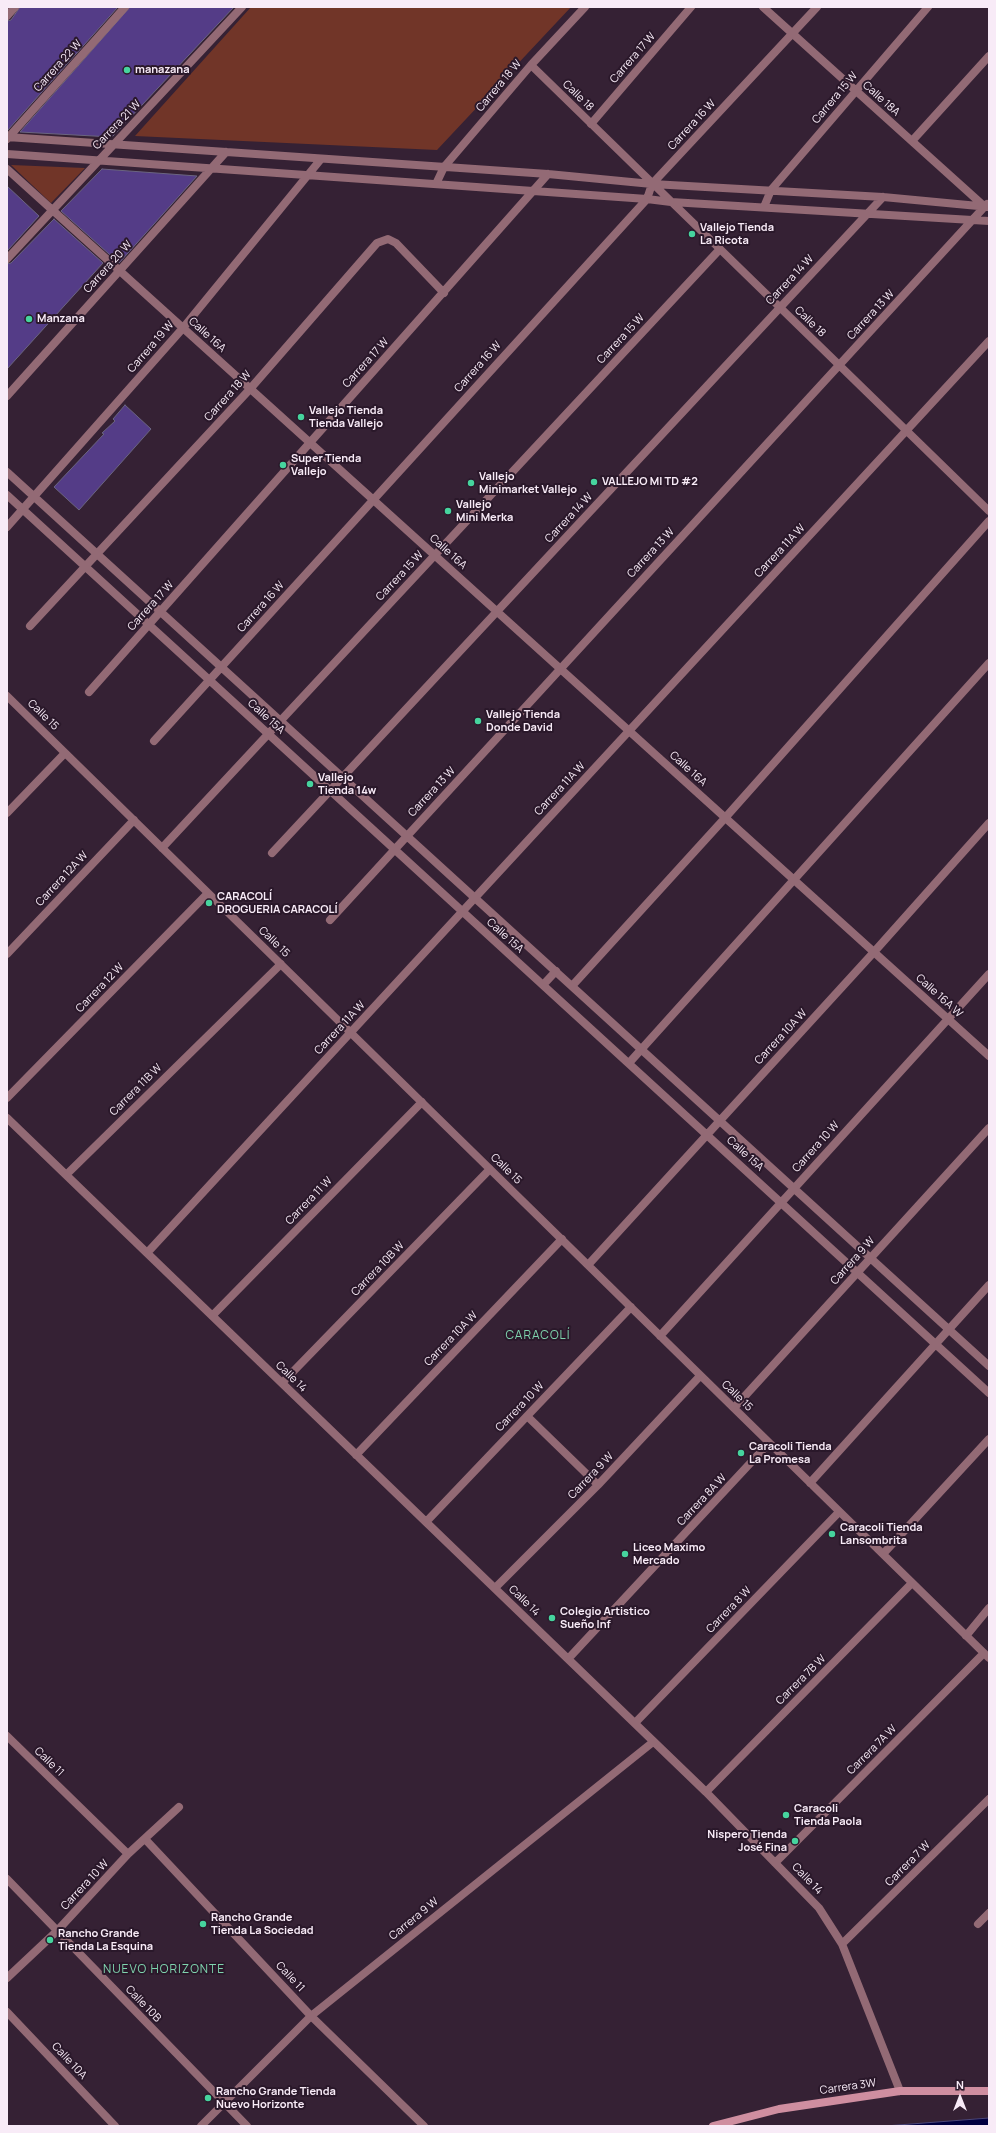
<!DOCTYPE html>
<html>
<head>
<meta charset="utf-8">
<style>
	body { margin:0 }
	#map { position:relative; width:996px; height:2133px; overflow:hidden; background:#352134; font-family:Manrope,sans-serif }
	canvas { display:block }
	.frame { position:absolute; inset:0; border:8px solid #f8ebf7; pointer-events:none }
	.north { position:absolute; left:940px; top:2077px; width:40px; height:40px; -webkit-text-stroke:3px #2a182a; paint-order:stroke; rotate:0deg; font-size:11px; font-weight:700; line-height:16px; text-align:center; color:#f8ebf7 }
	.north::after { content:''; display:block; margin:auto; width:14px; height:18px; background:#f8ebf7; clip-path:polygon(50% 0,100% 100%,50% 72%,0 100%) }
</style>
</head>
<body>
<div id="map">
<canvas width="996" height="2133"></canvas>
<div class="frame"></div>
<div class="north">N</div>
</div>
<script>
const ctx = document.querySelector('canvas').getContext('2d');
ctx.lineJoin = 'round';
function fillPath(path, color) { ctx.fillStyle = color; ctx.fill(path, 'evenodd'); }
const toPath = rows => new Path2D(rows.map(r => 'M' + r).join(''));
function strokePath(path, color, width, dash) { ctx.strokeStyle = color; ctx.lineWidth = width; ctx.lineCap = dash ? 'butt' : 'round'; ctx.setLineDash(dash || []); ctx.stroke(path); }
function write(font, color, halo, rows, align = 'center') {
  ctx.font = font + ' Manrope,sans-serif'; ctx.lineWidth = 4; ctx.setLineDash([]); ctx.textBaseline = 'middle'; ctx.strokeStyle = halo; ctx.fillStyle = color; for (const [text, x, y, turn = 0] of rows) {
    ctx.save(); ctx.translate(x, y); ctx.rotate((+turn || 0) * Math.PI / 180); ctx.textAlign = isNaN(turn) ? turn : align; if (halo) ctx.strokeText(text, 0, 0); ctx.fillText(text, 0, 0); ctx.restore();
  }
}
fillPath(toPath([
	[251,7,571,7,437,150,135,136],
	[11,165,85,168,51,203]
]), '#713528');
const water = toPath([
	[989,2118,989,2126,885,2126,989,2118]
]);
fillPath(water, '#000041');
strokePath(water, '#4a4678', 1);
const building = toPath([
	[20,7,118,7,7,131,7,21,11,20,20,7],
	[130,7,234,7,112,137,20,132,130,7],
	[102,169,197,176,119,263,61,211,102,169],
	[7,186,39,216,7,251,7,186],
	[54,219,103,263,7,369,7,264,11,263,54,219],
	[125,405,151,429,79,510,54,487,104,434,102,433,115,421,113,419,125,405]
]);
fillPath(building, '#543c87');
strokePath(building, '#6b6580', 1);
strokePath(toPath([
	[978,1924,989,1913]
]), '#936a75', 8);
strokePath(toPath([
	[763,7,985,207],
	[7,16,15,7],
	[531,65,989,511],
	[591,124,691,7],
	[7,137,548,174,652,184,883,197,989,207],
	[7,139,125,7],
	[912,141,989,56],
	[7,154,647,199,671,202,989,221],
	[7,169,989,1056],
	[436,184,444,167,531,65,585,7],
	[764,207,771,190,928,7],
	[7,259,242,7],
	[7,396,226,152],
	[7,472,989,1366],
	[7,495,989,1393],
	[7,527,183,328,321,159],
	[30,626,250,389,377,243,388,239,396,243,444,293],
	[89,692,548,174],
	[7,696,989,1658],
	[154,741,647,199,652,184,817,7],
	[7,813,65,753],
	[162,848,720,249],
	[272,853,883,197],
	[330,920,987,204],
	[7,954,134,820],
	[543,985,556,971],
	[572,986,725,818,989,521],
	[629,1063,989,663],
	[7,1098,208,893],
	[7,1118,706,1792,819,1908,842,1944,900,2091],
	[66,1175,281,964],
	[147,1253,989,341],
	[588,1265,874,952,989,823],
	[212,1316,422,1102],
	[660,1336,989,974],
	[282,1383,490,1169],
	[734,1408,989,1128],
	[527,1416,598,1485],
	[356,1455,562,1239],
	[810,1483,989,1285],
	[426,1522,631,1307],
	[883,1554,989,1439],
	[495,1588,598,1485,700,1376],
	[966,1636,989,1608],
	[568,1659,769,1443],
	[635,1723,839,1512],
	[7,1736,128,1854],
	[706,1792,912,1583],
	[145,1839,311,2016,424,2126],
	[775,1863,984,1653],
	[7,1879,247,2126],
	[842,1944,989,1799],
	[7,1978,57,1931,128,1854,179,1807],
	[7,2012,115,2126],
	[201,2126,311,2016,653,1742]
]), '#936a75', 8);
strokePath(toPath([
	[713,2126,779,2109,900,2091,989,2091]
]), '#cf8ea0', 8);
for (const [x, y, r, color] of [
	[127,70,4,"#46d49e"],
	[692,234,4,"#46d49e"],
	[29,319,4,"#46d49e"],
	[301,417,4,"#46d49e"],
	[283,465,4,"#46d49e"],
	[594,482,4,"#46d49e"],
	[471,483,4,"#46d49e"],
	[448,511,4,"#46d49e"],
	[478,721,4,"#46d49e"],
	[310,784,4,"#46d49e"],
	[209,903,4,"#46d49e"],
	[741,1453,4,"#46d49e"],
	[832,1534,4,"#46d49e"],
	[625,1554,4,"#46d49e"],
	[552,1618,4,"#46d49e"],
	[786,1815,4,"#46d49e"],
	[795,1841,4,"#46d49e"],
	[203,1924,4,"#46d49e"],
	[50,1940,4,"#46d49e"],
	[208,2098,4,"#46d49e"]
]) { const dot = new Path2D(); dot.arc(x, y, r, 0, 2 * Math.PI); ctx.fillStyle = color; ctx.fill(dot); strokePath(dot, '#2a182a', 1.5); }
write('11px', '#f8ebf7', '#2a182a', [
	["Carrera 17 W",633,58,-49],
	["Carrera 22 W",58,66,-48],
	["Carrera 18 W",499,86,-50],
	["Calle 18",578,96,44],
	["Carrera 15 W",835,98,-50],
	["Calle 18A",881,99,42],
	["Carrera 21 W",117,125,-46],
	["Carrera 16 W",692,125,-47],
	["Carrera 20 W",108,267,-48],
	["Carrera 14 W",790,280,-47],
	["Carrera 13 W",871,315,-47],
	["Calle 18",810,322,44],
	["Calle 16A",207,335,42],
	["Carrera 15 W",621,339,-47],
	["Carrera 19 W",151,347,-49],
	["Carrera 17 W",366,363,-48],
	["Carrera 16 W",478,367,-48],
	["Carrera 18 W",228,396,-48],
	["Carrera 14 W",569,518,-47],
	["Carrera 11A W",780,551,-47],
	["Calle 16A",448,552,42],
	["Carrera 13 W",651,553,-47],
	["Carrera 15 W",400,576,-47],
	["Carrera 17 W",151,606,-48],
	["Carrera 16 W",261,607,-48],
	["Calle 15",43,715,44],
	["Calle 15A",266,717,42],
	["Calle 16A",688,769,42],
	["Carrera 11A W",560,789,-47],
	["Carrera 13 W",432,792,-47],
	["Carrera 12A W",62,879,-47],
	["Calle 15A",505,936,42],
	["Calle 15",274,942,44],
	["Carrera 12 W",100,988,-46],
	["Calle 16A W",939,996,42],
	["Carrera 11A W",340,1028,-47],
	["Carrera 10A W",781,1037,-47],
	["Carrera 11B W",136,1090,-45],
	["Carrera 10 W",816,1147,-48],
	["Calle 15A",745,1154,42],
	["Calle 15",506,1169,44],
	["Carrera 11 W",309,1201,-46],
	["Carrera 9 W",853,1261,-48],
	["Carrera 10B W",378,1269,-46],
	["Carrera 10A W",451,1339,-46],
	["Calle 14",291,1377,44],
	["Calle 15",737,1396,44],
	["Carrera 10 W",520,1407,-46],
	["Carrera 9 W",591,1476,-46],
	["Carrera 8A W",702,1500,-47],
	["Calle 14",524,1601,44],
	["Carrera 8 W",729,1610,-46],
	["Carrera 7B W",801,1680,-45],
	["Carrera 7A W",872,1750,-45],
	["Calle 11",49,1762,44],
	["Carrera 7 W",908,1864,-45],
	["Calle 14",807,1879,46],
	["Carrera 10 W",85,1885,-47],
	["Carrera 9 W",414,1919,-39],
	["Calle 11",290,1977,47],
	["Calle 10B",143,2004,46],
	["Calle 10A",69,2061,47],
	["Carrera 3W",848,2087,-8]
]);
write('bold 11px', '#f8ebf7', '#2a182a', [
	["manazana",135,70],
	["Vallejo Tienda",700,228],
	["La Ricota",700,241],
	["Manzana",37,319],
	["Vallejo Tienda",309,411],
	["Tienda Vallejo",309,424],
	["Super Tienda",291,459],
	["Vallejo",291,472],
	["Vallejo",479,477],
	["Minimarket Vallejo",479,490],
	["VALLEJO MI TD #2",602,482],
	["Vallejo",456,505],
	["Mini Merka",456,518],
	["Vallejo Tienda",486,715],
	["Donde David",486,728],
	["Vallejo",318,778],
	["Tienda 14w",318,791],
	["CARACOLÍ",217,897],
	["DROGUERIA CARACOLÍ",217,910],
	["Caracoli Tienda",749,1447],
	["La Promesa",749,1460],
	["Caracoli Tienda",840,1528],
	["Lansombrita",840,1541],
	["Liceo Maximo",633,1548],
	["Mercado",633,1561],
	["Colegio Artistico",560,1612],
	["Sueño Inf",560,1625],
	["Caracoli",794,1809],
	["Tienda Paola",794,1822],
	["Nispero Tienda",787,1835,"right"],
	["José Fina",787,1848,"right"],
	["Rancho Grande",211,1918],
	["Tienda La Sociedad",211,1931],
	["Rancho Grande",58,1934],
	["Tienda La Esquina",58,1947],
	["Rancho Grande Tienda",216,2092],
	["Nuevo Horizonte",216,2105]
], 'left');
ctx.letterSpacing = '1px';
write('12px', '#7fd4ae', '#2a182a', [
	["CARACOLÍ",538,1336],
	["NUEVO HORIZONTE",164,1970]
]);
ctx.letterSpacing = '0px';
</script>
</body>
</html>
